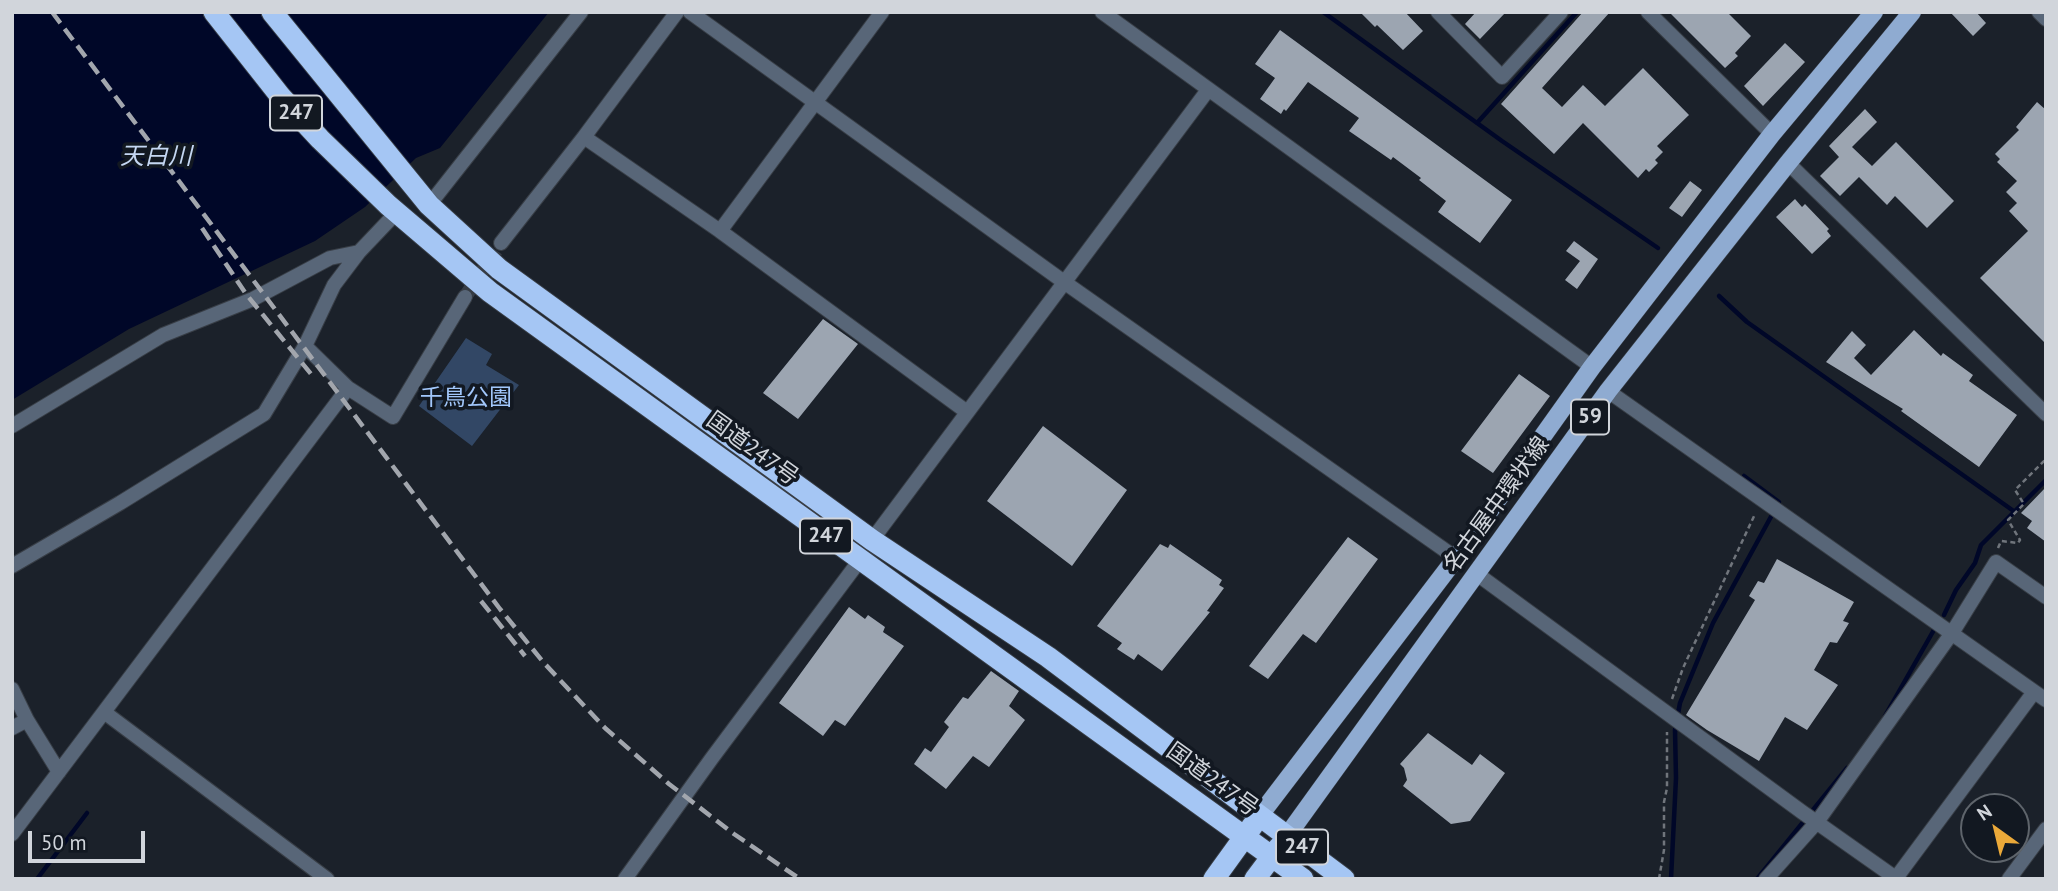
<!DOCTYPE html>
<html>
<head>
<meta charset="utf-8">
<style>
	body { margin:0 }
	#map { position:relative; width:2058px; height:891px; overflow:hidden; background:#1b212a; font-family:"PT Sans",sans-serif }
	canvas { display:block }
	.frame { position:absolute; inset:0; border:14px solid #d1d5db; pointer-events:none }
	.north { position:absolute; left:1960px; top:793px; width:70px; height:70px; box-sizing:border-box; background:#121821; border:2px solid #5e646b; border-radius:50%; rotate:326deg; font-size:19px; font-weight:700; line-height:28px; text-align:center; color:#d1d5db }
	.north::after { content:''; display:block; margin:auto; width:24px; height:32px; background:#eba939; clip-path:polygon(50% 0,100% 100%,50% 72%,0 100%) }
	.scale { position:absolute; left:28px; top:831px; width:117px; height:32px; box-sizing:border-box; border:4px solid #d1d5db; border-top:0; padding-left:9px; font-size:21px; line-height:24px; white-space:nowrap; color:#d1d5db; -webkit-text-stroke:5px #121821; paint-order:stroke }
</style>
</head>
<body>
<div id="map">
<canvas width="2058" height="891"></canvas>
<div class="frame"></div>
<div class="north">N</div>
<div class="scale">50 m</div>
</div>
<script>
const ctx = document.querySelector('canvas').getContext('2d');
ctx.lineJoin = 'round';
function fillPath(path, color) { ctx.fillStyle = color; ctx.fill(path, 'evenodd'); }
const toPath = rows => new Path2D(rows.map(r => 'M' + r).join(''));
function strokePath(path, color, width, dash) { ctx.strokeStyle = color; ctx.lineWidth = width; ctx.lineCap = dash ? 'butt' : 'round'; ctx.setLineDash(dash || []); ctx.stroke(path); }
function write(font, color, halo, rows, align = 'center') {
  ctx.font = font + ' "PT Sans","Noto Sans JP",sans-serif'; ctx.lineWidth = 7; ctx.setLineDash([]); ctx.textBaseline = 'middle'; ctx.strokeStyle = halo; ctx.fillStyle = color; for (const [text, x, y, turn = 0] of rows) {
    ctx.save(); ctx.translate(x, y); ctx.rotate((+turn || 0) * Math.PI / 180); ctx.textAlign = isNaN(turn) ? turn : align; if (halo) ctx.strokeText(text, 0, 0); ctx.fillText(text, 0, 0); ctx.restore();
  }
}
fillPath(toPath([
	[466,338,492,354,486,365,519,385,472,446,419,406]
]), '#324765');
fillPath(toPath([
	[12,12,549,12,440,148,416,158,365,207,315,241,129,329,12,400]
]), '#000728');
strokePath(toPath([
	[1323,12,1502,141,1658,248],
	[1477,123,1577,12],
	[1719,296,1747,322,2015,512],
	[1944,615,1956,590,1975,563,1981,545,2046,480],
	[1885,716,1935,628],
	[37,879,87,813],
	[1671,879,1676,778,1675,730,1680,703,1713,623,1779,502,1744,476],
	[1757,879,1847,768]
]), '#000728', 4.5);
fillPath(toPath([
	[1360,12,1405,12,1423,31,1403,50,1377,25,1375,27],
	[1476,12,1506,12,1480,39,1465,24],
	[1583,12,1610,12,1542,88,1562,107,1583,85,1605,106,1643,68,1689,115,1657,146,1663,152,1655,160,1658,163,1649,172,1646,169,1638,178,1583,123,1554,154,1501,104],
	[1669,12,1727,12,1751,36,1735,53,1738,56,1725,68],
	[1950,12,1976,12,1986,23,1973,36],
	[1280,30,1512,200,1480,243,1438,212,1446,201,1419,180,1421,178,1393,157,1391,160,1349,131,1359,118,1308,82,1286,111,1284,109,1281,114,1260,99,1275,78,1255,64],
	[1785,43,1805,62,1763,106,1744,86],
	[2037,102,2046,110,2046,344,1980,278,2028,231,2009,211,2017,203,2006,192,2017,181,1997,162,2000,159,1995,154,2019,130,2016,127],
	[1865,109,1877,122,1852,147,1872,166,1896,142,1954,201,1927,228,1895,196,1887,205,1859,177,1840,196,1820,176,1839,157,1829,146],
	[1690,181,1702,190,1682,217,1669,208],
	[1795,199,1802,207,1805,204,1829,229,1827,231,1831,236,1812,254,1776,217],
	[1574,241,1598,259,1577,289,1565,280,1580,261,1566,251],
	[823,319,858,344,798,419,763,393],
	[1914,330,1941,356,1943,353,1973,375,1969,381,2017,415,1979,467,1901,411,1903,409,1826,362,1852,331,1866,345,1854,358,1871,375],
	[1519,374,1550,396,1493,473,1461,451],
	[1043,426,1127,490,1072,566,987,501],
	[2046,487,2046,542,2027,528,2032,521,2021,513],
	[1348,537,1378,559,1316,643,1303,634,1268,679,1249,666],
	[1160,544,1168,548,1170,544,1222,580,1219,585,1224,588,1207,611,1210,612,1162,671,1138,654,1134,660,1117,649,1122,643,1097,626],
	[1777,559,1854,602,1843,621,1849,623,1837,643,1830,642,1814,670,1838,685,1807,730,1785,717,1759,761,1707,730,1686,715,1755,600,1749,596,1758,581,1764,583],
	[849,607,865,619,868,615,885,627,883,632,904,646,845,726,835,720,823,736,779,703],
	[991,671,1019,691,1009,706,1025,720,989,767,973,756,946,789,914,764,925,748,931,752,949,727,944,722,963,697,968,699],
	[1428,733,1472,765,1480,754,1505,773,1470,821,1451,824,1403,786,1407,780,1404,768,1400,764]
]), '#9ca5b1');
strokePath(toPath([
	[465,297,501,243]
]), '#363c45', 14, [14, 7]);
const street = toPath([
	[690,12,1064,282,1456,558],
	[1102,12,1592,367],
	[1438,12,1502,77,1561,12],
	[1648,12,1772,134],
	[2039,12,2046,19],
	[584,137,720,231,967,412],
	[1788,163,2046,414],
	[429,205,581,12],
	[720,231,882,12],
	[501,243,584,137,677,12],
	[305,346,334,285,359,252,397,212],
	[1608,391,2046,700],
	[12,426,163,335,253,299,330,258,359,252],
	[872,540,1208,90],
	[12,566,120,503,264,414,305,346,348,388,393,417,465,297],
	[1477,574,1802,812,1897,879],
	[12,689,27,720,59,772],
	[104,712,327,879],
	[12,728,27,720],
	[12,834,348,388],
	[1896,878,2034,692],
	[625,879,712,758,860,560],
	[1766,879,1817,822,1952,633,1996,562,2046,597],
	[2009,879,2046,829]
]);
const primary = toPath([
	[1260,815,1456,558,1592,367,1772,134,1874,12],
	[1287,836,1608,391,1788,163,1912,12]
]);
const highway = toPath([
	[214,12,281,97,320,139,388,205,490,292,1303,879],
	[272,12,429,205,499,269,872,540,1048,657,1344,879],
	[1214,879,1253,825],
	[1255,879,1279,847]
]);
strokePath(street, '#383e46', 16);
strokePath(primary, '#383e46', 19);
strokePath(highway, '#383e46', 23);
strokePath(toPath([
	[1998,548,2001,541,2018,543,2020,540,2008,520,2024,504,2015,490,2046,459],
	[1672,699,1683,668,1755,514],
	[1659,879,1664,850,1664,802,1667,788,1667,732]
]), '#70757c', 2.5, [5, 3.5]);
strokePath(street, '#586678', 14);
strokePath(primary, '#8fabd1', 18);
strokePath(highway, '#a5c6f4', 21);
strokePath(toPath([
	[52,12,500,609,544,663,605,728,669,784,734,834,800,879],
	[202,228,246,294,311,374],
	[481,601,525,656]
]), '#a2a6ad', 4.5, [14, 7]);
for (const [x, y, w] of [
	[296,113,52],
	[1590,417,38],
	[826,536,52],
	[1302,847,52]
]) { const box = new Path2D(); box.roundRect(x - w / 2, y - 17.5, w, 35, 5); ctx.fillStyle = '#121821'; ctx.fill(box); strokePath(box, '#d1d5db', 2); }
write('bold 21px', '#d1d5db', null, [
	["247",296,113],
	["59",1590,417],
	["247",826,536],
	["247",1302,847]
]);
write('23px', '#a2c7fb', '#121821', [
	["千鳥公園",466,398]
]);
write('23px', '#d1d5db', '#121821', [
	["国道247号",752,449,36],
	["名古屋中環状線",1497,505,-54],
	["国道247号",1212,780,36]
]);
write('italic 24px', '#c5d7f2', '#121821', [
	["天白川",156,157]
]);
</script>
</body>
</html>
